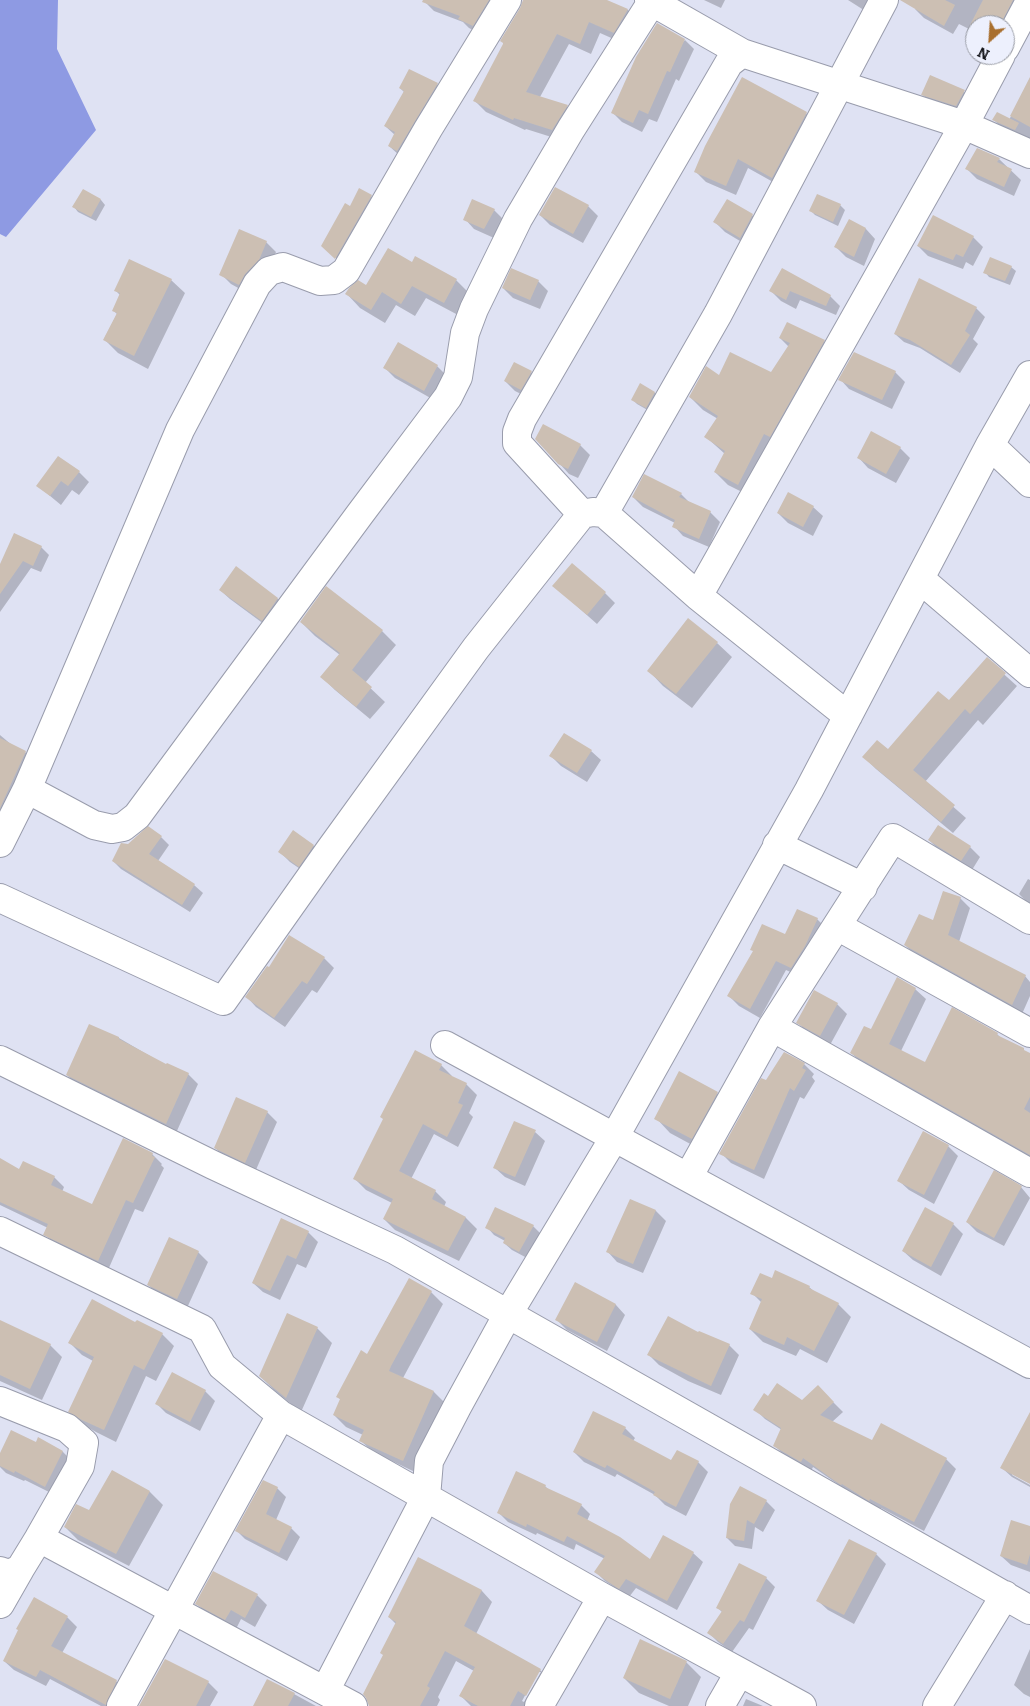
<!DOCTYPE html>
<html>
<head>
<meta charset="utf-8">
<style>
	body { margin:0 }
	#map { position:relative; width:1030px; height:1706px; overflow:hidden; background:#dfe2f3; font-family:Bitter,serif }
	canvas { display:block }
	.north { position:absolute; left:965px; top:15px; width:50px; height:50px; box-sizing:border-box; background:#edf0fd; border:1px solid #9598a1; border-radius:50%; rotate:206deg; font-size:14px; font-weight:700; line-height:20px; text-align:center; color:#121318 }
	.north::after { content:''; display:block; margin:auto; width:18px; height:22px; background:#a96f2e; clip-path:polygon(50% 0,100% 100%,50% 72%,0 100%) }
</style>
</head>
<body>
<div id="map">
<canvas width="1030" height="1706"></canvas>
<div class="north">N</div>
</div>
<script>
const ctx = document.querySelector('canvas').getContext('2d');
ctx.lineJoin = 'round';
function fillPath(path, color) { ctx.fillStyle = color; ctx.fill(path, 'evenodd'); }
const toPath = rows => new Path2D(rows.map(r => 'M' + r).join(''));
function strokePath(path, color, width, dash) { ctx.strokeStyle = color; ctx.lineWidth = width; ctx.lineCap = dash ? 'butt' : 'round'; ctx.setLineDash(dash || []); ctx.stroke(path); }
fillPath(toPath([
	[0,0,58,0,57,49,96,130,6,237,0,234]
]), '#8e9ae3');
fillPath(toPath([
	[425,0,495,0,483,35,469,28,463,22,434,11,424,1],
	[527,0,604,0,628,10,639,22,625,44,600,33,591,54,569,44,540,97,567,106,578,117,564,141,526,129,525,130,486,112,475,101],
	[704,0,725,0,721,8],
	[848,0,878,0,870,14],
	[920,0,1029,0,1005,25,975,25,975,32,959,24,953,34,924,18,915,9],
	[685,40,694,49,679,81,676,79,657,122,649,119,642,132,622,122,612,112],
	[1030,80,1030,144,1008,134,994,120,1009,120],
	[437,84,447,94,399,155,389,146,395,135,385,126,404,92,400,88],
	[964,92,974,101,966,115,932,104,922,94],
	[806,113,816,123,782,187,748,168,736,195,706,182,696,172],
	[999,159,1021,180,1014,196,977,179,967,169],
	[83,190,101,200,105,205,96,221,78,212,74,207],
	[371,196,379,204,344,266,323,245,350,207],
	[840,205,845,210,838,226,815,215,811,211],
	[588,206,598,216,583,243,550,225,540,215],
	[494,210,504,220,494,238,474,229,465,219],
	[752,215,762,225,750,247,725,232,715,222],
	[850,221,866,229,875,239,864,266,846,257,836,247],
	[973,237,983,247,973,266,966,262,963,269,928,256,918,246],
	[266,242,276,252,268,269,249,294,231,284,221,274],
	[416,258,456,280,470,294,458,315,426,298,415,316,396,305,385,323,360,308,347,294,366,287,412,264],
	[1011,267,1016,271,1010,285,989,277,985,272],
	[782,270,830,296,840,306,836,315,800,300,796,309,781,301,771,291],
	[171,280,185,293,148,369,118,353,104,339,117,314,114,311,121,296,116,291],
	[538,281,548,291,540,309,513,298,503,288],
	[976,308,985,317,973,339,978,344,960,373,920,348,904,342,895,334],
	[780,338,824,341,837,354,752,497,728,485,715,472,725,454,706,437,718,419,703,410,690,397,719,376,772,374,789,347],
	[437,366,447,376,434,400,395,378,385,368],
	[531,372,541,382,531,399,515,391,505,381],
	[895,372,905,382,892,409,849,389,840,379],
	[641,385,655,393,659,397,651,412,637,404,633,400],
	[580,445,590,455,578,478,569,474,559,463],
	[900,448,910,458,896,483,868,468,859,458],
	[79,472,89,482,79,495,72,490,61,505,38,486],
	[681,494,691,504,710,512,720,522,709,547,683,536,674,526,675,523,643,507,633,497],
	[813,507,823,516,813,536,788,523,778,513],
	[41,547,49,555,41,572,31,568,0,612,0,567],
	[236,568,278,599,287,609,272,630,230,599,220,590],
	[554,586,605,593,615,603,597,624],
	[327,588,382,631,396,645,365,683,385,702,370,719,335,690,322,677,340,655,315,636,301,622],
	[717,643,732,657,692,708,663,686,649,671],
	[987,659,1017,686,983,725,978,720,925,782,966,818,953,833,876,769,864,757,888,751,949,702],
	[0,735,13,746,25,752,34,761,10,814,0,809],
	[591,751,601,760,587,782,561,766,551,756],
	[161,837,169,845,158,861,194,885,203,893,190,912,121,869,113,861,128,845],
	[929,840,970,847,980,857,972,870,939,850],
	[314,846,323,855,309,875,290,862,280,852],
	[1028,879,1030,880,1030,905,1019,894],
	[960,898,970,908,959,942,1025,976,1030,982,1030,996,1022,1014,915,955,905,945],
	[817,919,827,929,801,977,786,970,760,1018,739,1006,729,996,786,936],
	[324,958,334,968,317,993,312,990,285,1027,256,1007,247,997],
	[915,989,926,999,901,1051,925,1063,997,1034,1002,1039,1030,1054,1030,1158,862,1063,851,1053,871,1031],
	[837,1004,847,1014,830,1045,807,1032,797,1022],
	[119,1038,167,1066,167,1065,188,1074,198,1084,176,1133,77,1085,67,1075],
	[804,1064,814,1074,812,1077,815,1081,804,1099,800,1097,764,1179,731,1163,721,1153,766,1082],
	[441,1065,452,1076,452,1077,466,1084,477,1095,469,1113,473,1117,458,1147,434,1134,411,1179,435,1191,446,1202,444,1207,466,1218,477,1229,459,1261,395,1230,384,1219,392,1203,366,1190,355,1179],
	[717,1093,732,1108,707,1153,670,1133,656,1118],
	[267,1112,277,1122,255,1172,225,1157,215,1148],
	[535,1132,545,1141,525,1186,505,1177,495,1168],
	[924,1132,948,1146,958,1156,934,1204,909,1190,899,1181],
	[152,1154,162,1164,161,1165,164,1168,143,1212,135,1209,108,1270,55,1244,45,1234,48,1228,0,1205,0,1160,20,1170,54,1177,64,1187,62,1192,92,1206],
	[1021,1187,1030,1198,1004,1246,977,1232,967,1222],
	[631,1200,656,1211,666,1221,643,1273,617,1262,608,1252],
	[953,1224,963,1234,941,1276,913,1260,903,1251],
	[533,1226,540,1233,527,1258,512,1250,504,1243,505,1241,494,1235,487,1227],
	[308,1232,318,1242,306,1268,297,1264,280,1300,263,1292,253,1283],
	[198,1252,208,1262,187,1308,158,1294,148,1285],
	[772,1280,809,1287,815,1292,838,1304,851,1317,827,1363,800,1349,796,1356,763,1342,750,1329,762,1303,752,1293],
	[575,1284,616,1305,625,1315,607,1351,567,1330,557,1320],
	[431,1292,443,1304,403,1378,434,1392,446,1404,415,1472,373,1452,361,1441,363,1435,346,1427,334,1415,341,1400,338,1397,368,1355],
	[0,1322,50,1345,62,1357,42,1400,0,1381],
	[136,1324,162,1334,174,1346,156,1381,146,1376,116,1442,96,1432,82,1424,70,1411,93,1361,82,1355,70,1343],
	[317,1328,332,1343,301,1412,275,1391,260,1376],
	[699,1334,729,1345,739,1355,721,1395,688,1381,659,1365,649,1355],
	[818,1387,843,1412,832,1422,872,1442,946,1459,956,1469,924,1531,881,1508,880,1510,853,1493,852,1494,813,1467,811,1471,785,1456,775,1446,782,1430,765,1419,755,1409,768,1398,802,1402],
	[205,1391,215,1401,200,1431,166,1413,156,1403],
	[625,1428,635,1438,633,1441,672,1462,698,1462,708,1472,686,1516,665,1505,655,1495,617,1474,615,1477,584,1462,574,1452],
	[1030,1428,1030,1482,1012,1473,1012,1475,1030,1485,1030,1487,1012,1477,1002,1468],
	[38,1439,63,1452,73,1462,55,1495,25,1480,24,1481,6,1473,0,1467,0,1456,36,1443],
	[112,1471,150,1492,163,1505,129,1566,78,1540,65,1527,89,1512],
	[545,1486,550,1491,581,1505,590,1514,587,1521,651,1561,693,1553,703,1562,677,1610,636,1588,629,1597,605,1581,596,1572,605,1559,576,1544,574,1550,537,1533,536,1535,508,1522,499,1513],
	[741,1487,766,1501,775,1510,763,1532,755,1527,752,1549,735,1546,727,1538],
	[277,1488,286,1497,276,1520,291,1528,300,1537,287,1561,245,1539,237,1531],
	[1030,1528,1030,1572,1011,1565,1001,1556],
	[876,1554,886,1564,854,1624,828,1610,818,1601],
	[419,1558,482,1591,492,1602,476,1634,540,1670,551,1681,526,1706,471,1706,461,1696,474,1671,456,1661,438,1697,440,1700,437,1706,378,1706,384,1656,396,1624,389,1617],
	[538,1672,541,1672,524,1702,522,1701],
	[766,1578,775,1587,753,1630,749,1628,732,1652,718,1642,709,1633,723,1613,718,1608],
	[257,1595,267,1605,255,1627,241,1619,236,1629,206,1613,197,1604],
	[67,1617,77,1627,62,1653,116,1681,126,1691,119,1706,101,1706,50,1679,46,1686,14,1670,4,1661],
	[1030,1649,1030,1697,1024,1694,1014,1685],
	[686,1662,701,1677,688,1706,669,1706,639,1693,624,1678],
	[208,1682,218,1692,210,1706,139,1706],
	[294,1694,316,1706,255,1706],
	[746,1699,763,1706,743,1706]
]), '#0003');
fillPath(toPath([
	[423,0,489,0,473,26,458,19,460,16,422,2],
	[523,0,607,0,628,9,614,33,589,22,580,44,557,34,526,92,568,105,552,130,514,118,513,120,473,101,503,44,503,43,500,41,520,8],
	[900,0,945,0,955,5,944,26],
	[983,0,1013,0,1000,25,970,25],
	[657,23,685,39,670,72,667,71,648,114,639,110,633,123,611,113,636,57],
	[409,69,438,83,397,151,388,146,395,132,384,126,404,91,399,88],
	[930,75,965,90,956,106,921,95],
	[742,77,807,112,772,178,738,159,726,186,694,172,705,146],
	[1030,77,1030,127,1010,116],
	[997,112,1019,123,1015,130,992,120],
	[977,148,1000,158,997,162,1012,169,1004,187,965,169],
	[555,187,589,205,573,234,539,215],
	[359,188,372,195,335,259,321,246,345,203,350,206],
	[83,189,101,199,91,217,72,207],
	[817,194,841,204,833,222,809,211],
	[472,199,495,209,484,229,463,220],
	[727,199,753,214,740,238,713,222],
	[933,215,974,236,963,257,956,254,953,260,917,246],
	[849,219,866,228,854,257,834,247],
	[239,229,267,241,259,260,245,274,239,285,219,275],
	[388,248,412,262,415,256,457,279,444,303,412,286,401,304,382,292,371,310,345,294,349,288,358,280,366,285],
	[990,257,1012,266,1005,281,983,273],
	[129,259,172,279,134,356,103,340,117,313,112,311,120,293,114,291],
	[511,268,539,280,530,300,502,288],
	[782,268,831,295,826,306,790,291,786,300,769,291],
	[919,278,977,307,965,331,970,335,951,365,910,340,894,334],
	[787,322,825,340,770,437,764,434,738,485,714,472,725,451,704,437,718,416,689,397,706,366,719,375,730,352,771,372,790,343,779,338],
	[398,342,438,365,424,391,383,368],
	[854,352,896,371,882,400,838,380],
	[514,362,532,371,521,390,504,381],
	[640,383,655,392,646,408,631,400],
	[543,424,581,444,568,469,558,464,535,439],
	[871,431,901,447,886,474,857,458],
	[58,456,80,471,68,486,61,481,50,496,36,486],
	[644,474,682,493,679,497,711,511,699,539,672,527,675,520,632,497],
	[788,492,814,506,803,527,777,513],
	[14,533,42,546,33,566,23,561,0,594,0,564],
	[572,563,606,592,587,615,552,586],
	[236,566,278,598,262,621,219,590],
	[326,586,383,630,352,670,372,687,356,707,320,677,340,653,300,622],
	[688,618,718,642,676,694,647,671],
	[987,657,1006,673,970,714,965,709,913,770,955,805,941,822,862,757,877,740,888,749,938,691,949,700],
	[564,733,592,750,577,773,549,756],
	[0,738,26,751,0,808],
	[938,825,971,846,961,861,928,840],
	[148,826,162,836,149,854,195,884,182,905,112,861,121,843,128,844],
	[293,830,314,845,299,867,278,852],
	[943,891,961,897,948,935,1026,975,1012,1005,904,945,919,914,933,920],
	[797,909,818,918,805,946,791,968,776,961,750,1009,727,996,753,951,750,950,762,924,785,934],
	[289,935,325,957,307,984,302,981,274,1018,245,997,267,966,269,967],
	[897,977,916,988,889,1044,925,1062,952,1007,998,1033,997,1035,1024,1048,1024,1050,1030,1053,1030,1097,1024,1109,1030,1113,1030,1155,850,1053,864,1026,871,1029],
	[814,990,838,1003,820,1036,796,1023],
	[89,1024,119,1037,119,1039,166,1064,167,1063,189,1073,166,1124,66,1075],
	[415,1050,442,1064,439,1070,467,1083,458,1103,463,1105,447,1137,423,1124,399,1171,436,1190,432,1199,466,1217,448,1251,383,1219,393,1199,353,1179,383,1119,380,1117],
	[784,1052,805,1063,802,1068,806,1070,794,1091,790,1088,754,1170,719,1154,761,1078,766,1080],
	[679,1071,718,1092,692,1139,654,1119],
	[236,1097,268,1111,245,1163,214,1148],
	[514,1121,536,1130,515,1177,493,1168],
	[923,1131,949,1145,924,1195,897,1181],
	[123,1138,153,1153,152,1156,155,1157,133,1203,126,1200,98,1261,43,1235,48,1224,0,1202,0,1158,19,1169,23,1161,55,1176,51,1185,92,1204],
	[994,1170,1022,1186,994,1238,966,1222],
	[630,1199,656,1210,633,1264,606,1252],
	[495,1207,534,1225,519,1252,503,1243,505,1238,485,1228],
	[925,1207,954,1223,931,1267,902,1251],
	[281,1218,309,1231,296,1259,287,1255,270,1291,252,1283],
	[169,1237,199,1251,177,1299,147,1285],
	[775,1270,810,1286,809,1288,839,1303,814,1351,787,1337,784,1345,749,1329,762,1299,750,1294,760,1273,772,1278],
	[409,1278,432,1291,391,1366,389,1371,434,1391,403,1461,359,1441,364,1430,333,1415,340,1399,336,1397,361,1350,367,1354],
	[575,1282,616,1304,597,1342,555,1320],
	[92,1299,135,1322,137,1320,163,1333,144,1370,134,1365,104,1430,82,1420,68,1412,94,1357,68,1343],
	[287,1313,318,1327,286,1398,259,1376],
	[668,1316,698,1332,699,1331,730,1344,711,1386,647,1355],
	[0,1320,51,1344,30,1389,0,1375],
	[172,1372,206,1390,190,1422,155,1404],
	[777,1383,802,1400,818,1385,834,1402,820,1415,872,1440,881,1423,947,1458,914,1522,870,1499,869,1501,842,1484,841,1485,835,1481,803,1458,801,1462,773,1446,781,1428,753,1410,764,1393,768,1396],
	[593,1411,626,1427,622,1434,671,1460,677,1450,699,1461,676,1507,653,1495,655,1492,607,1465,605,1468,573,1452],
	[1030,1412,1030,1484,1000,1468],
	[11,1430,36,1442,38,1437,63,1451,45,1487,15,1471,14,1473,0,1466,0,1453],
	[112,1470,150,1491,116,1554,64,1527,76,1504,89,1510],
	[516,1471,546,1485,545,1487,582,1504,577,1514,620,1537,650,1559,663,1535,694,1552,667,1601,626,1579,619,1589,610,1583,594,1572,605,1556,567,1536,564,1542,527,1524,526,1527,497,1513],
	[263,1480,278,1487,266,1514,292,1527,279,1553,235,1531],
	[740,1486,767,1500,754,1524,747,1520,744,1541,726,1538,730,1504],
	[1011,1520,1030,1526,1030,1554,1027,1565,1000,1556],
	[849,1539,877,1553,844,1615,816,1601],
	[418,1557,482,1590,464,1626,541,1669,526,1696,518,1691,510,1706,478,1706,459,1696,475,1667,445,1651,427,1686,430,1688,420,1706,369,1706,366,1698,363,1694,383,1655,380,1653,396,1622,388,1617],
	[739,1563,767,1577,744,1622,740,1620,723,1644,707,1633,722,1611,716,1608],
	[213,1571,258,1594,245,1618,231,1610,225,1620,195,1604],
	[34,1597,68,1616,51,1646,117,1680,106,1705,40,1670,36,1677,3,1661,18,1630,16,1629],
	[640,1639,687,1661,670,1699,623,1678],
	[165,1659,209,1681,196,1706,139,1706],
	[267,1679,295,1693,288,1706,253,1706]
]), '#ccbfb3');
const minor = toPath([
	[649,0,742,53],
	[1005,48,1030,1],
	[1001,55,964,125,1030,154],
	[990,445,1030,483],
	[604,513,718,314,884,0],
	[582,514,517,443,517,432,522,419,729,63,742,53,964,125,698,596],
	[920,579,1030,673],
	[27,789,94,825,112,829,123,827,137,816,360,514,448,397,458,377,465,333,474,309,518,219,571,129,653,0],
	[0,843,27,789,180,430,257,284,269,271,283,267,320,281,334,280,346,271,428,129,507,0],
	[777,845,863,887],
	[0,898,223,1001,329,851,476,648,582,514,593,512,604,513,698,596,848,716],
	[837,926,1030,1033],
	[772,1027,1030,1173],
	[445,1045,1030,1364],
	[0,1060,213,1165,395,1250,1030,1610],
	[691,1172,772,1027,893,838,1030,920],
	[0,1231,202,1329,222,1366,281,1415],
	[0,1401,67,1428,84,1443,80,1466,39,1538,353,1706],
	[0,1571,9,1574,20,1569,39,1538],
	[0,1604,20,1569],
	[325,1691,426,1497,429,1461,457,1407,508,1314,614,1138,809,790,990,445,1030,375],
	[121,1706,281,1415,602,1597,802,1706],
	[539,1706,602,1597],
	[720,1706,739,1673],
	[937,1706,1005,1595]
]);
strokePath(minor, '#999cac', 30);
strokePath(minor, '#fff', 28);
</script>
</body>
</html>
